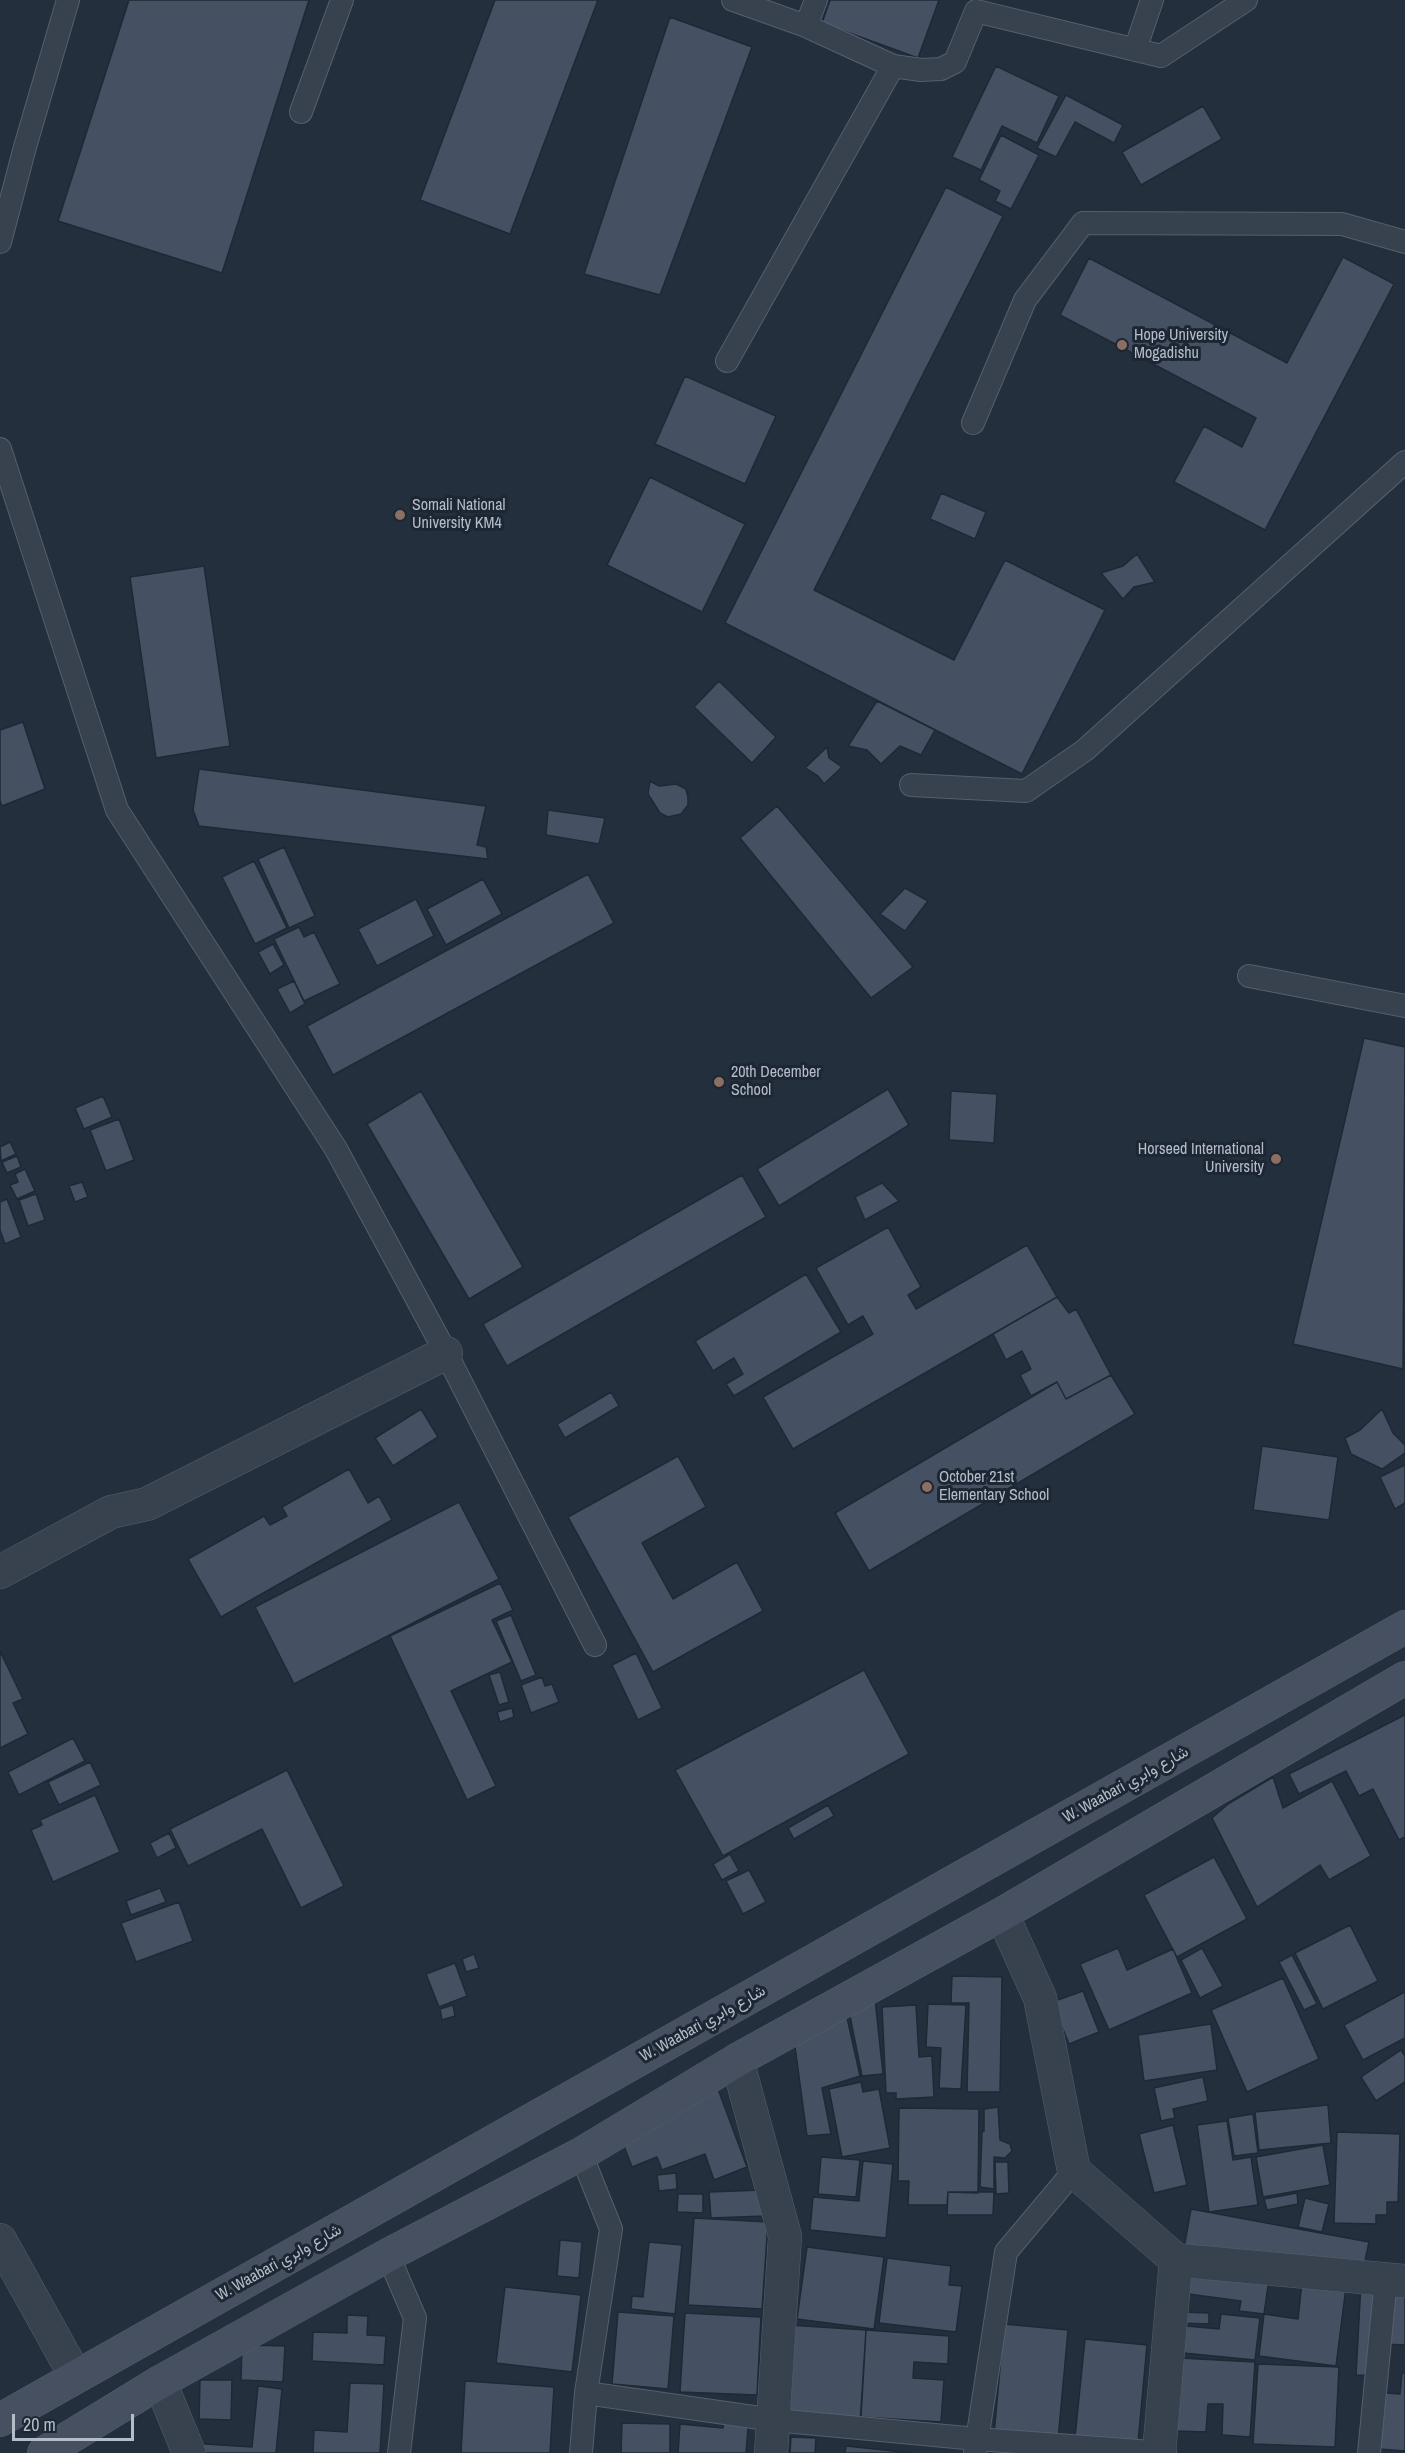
<!DOCTYPE html>
<html>
<head>
<meta charset="utf-8">
<style>
	body { margin:0 }
	#map { position:relative; width:1405px; height:2453px; overflow:hidden; background:#242f3e; font-family:"Archivo Narrow",sans-serif }
	canvas { display:block }
	.scale { position:absolute; left:12px; top:2414px; width:122px; height:27px; box-sizing:border-box; border:3px solid #b4bcc9; border-top:0; padding-left:8px; font-size:18px; line-height:21px; white-space:nowrap; color:#b4bcc9; -webkit-text-stroke:4px #1d2633; paint-order:stroke }
</style>
</head>
<body>
<div id="map">
<canvas width="1405" height="2453"></canvas>
<div class="scale">20 m</div>
</div>
<script>
const ctx = document.querySelector('canvas').getContext('2d');
ctx.lineJoin = 'round';
function fillPath(path, color) { ctx.fillStyle = color; ctx.fill(path, 'evenodd'); }
const toPath = rows => new Path2D(rows.map(r => 'M' + r).join(''));
function strokePath(path, color, width, dash) { ctx.strokeStyle = color; ctx.lineWidth = width; ctx.lineCap = dash ? 'butt' : 'round'; ctx.setLineDash(dash || []); ctx.stroke(path); }
function write(font, color, halo, rows, align = 'center') {
  ctx.font = font + ' "Archivo Narrow",Vazirmatn,sans-serif'; ctx.lineWidth = 6; ctx.setLineDash([]); ctx.textBaseline = 'middle'; ctx.strokeStyle = halo; ctx.fillStyle = color; for (const [text, x, y, turn = 0] of rows) {
    ctx.save(); ctx.translate(x, y); ctx.rotate((+turn || 0) * Math.PI / 180); ctx.textAlign = isNaN(turn) ? turn : align; if (halo) ctx.strokeText(text, 0, 0); ctx.fillText(text, 0, 0); ctx.restore();
  }
}
const building = toPath([
	[129,0,309,0,222,273,58,221,129,0],
	[495,0,598,0,510,234,420,200,495,0],
	[830,0,939,0,918,58,822,23,830,0],
	[670,17,752,47,660,295,584,274,670,17],
	[996,66,1059,96,1037,143,1002,126,981,170,952,157,996,66],
	[1066,95,1123,125,1114,143,1075,122,1056,157,1037,148,1066,95],
	[1203,106,1222,139,1141,185,1122,152,1203,106],
	[1001,135,1039,155,1011,209,995,201,1000,191,979,180,1001,135],
	[946,187,1003,216,814,590,954,660,1005,560,1105,610,1022,774,725,623,946,187],
	[1343,257,1394,284,1265,530,1174,482,1204,426,1242,447,1256,418,1060,315,1089,258,1287,363,1343,257],
	[685,376,776,416,745,484,655,444,685,376],
	[650,477,745,524,702,612,607,565,650,477],
	[941,493,986,512,975,539,930,519,941,493],
	[1137,554,1155,582,1134,587,1123,599,1101,573,1123,566,1137,554],
	[204,566,230,746,156,758,130,577,204,566],
	[719,681,776,737,752,763,694,707,719,681],
	[877,701,935,730,921,755,900,746,881,764,867,750,848,746,877,701],
	[23,722,45,789,2,806,0,801,0,730,23,722],
	[827,747,829,758,842,767,824,784,818,776,805,768,827,747],
	[199,769,486,806,477,845,486,847,488,859,199,826,193,810,199,769],
	[650,781,659,786,676,784,686,789,688,797,688,805,681,814,668,817,660,813,648,794,650,781],
	[777,806,913,967,871,998,740,838,777,806],
	[548,810,605,818,599,844,546,835,548,810],
	[284,847,315,916,289,928,258,859,284,847],
	[254,861,287,928,255,944,222,877,254,861],
	[588,874,614,923,333,1075,307,1026,588,874],
	[483,879,502,914,446,945,427,909,483,879],
	[905,888,928,901,905,931,880,914,905,888],
	[416,899,434,936,377,966,358,929,416,899],
	[299,927,304,937,314,932,340,984,304,1001,274,939,299,927],
	[273,944,284,965,270,974,258,952,273,944],
	[294,981,305,1004,290,1013,277,989,294,981],
	[1364,1038,1405,1047,1403,1369,1293,1344,1364,1038],
	[888,1089,909,1125,779,1206,757,1169,888,1089],
	[421,1091,523,1267,469,1299,367,1124,421,1091],
	[951,1091,997,1094,994,1143,949,1140,951,1091],
	[103,1096,112,1117,84,1129,75,1108,103,1096],
	[119,1119,134,1160,106,1171,90,1130,119,1119],
	[10,1142,16,1154,1,1161,0,1147,10,1142],
	[17,1156,21,1167,7,1173,2,1162,17,1156],
	[25,1169,35,1191,17,1199,10,1185,18,1182,15,1174,25,1169],
	[742,1175,766,1217,507,1366,483,1324,742,1175],
	[82,1182,88,1197,75,1202,69,1186,82,1182],
	[882,1183,899,1201,865,1220,855,1197,882,1183],
	[36,1194,45,1220,28,1226,19,1200,36,1194],
	[7,1199,21,1237,5,1244,0,1230,0,1202,7,1199],
	[888,1227,921,1287,908,1295,916,1309,1027,1245,1057,1297,793,1449,763,1397,873,1334,863,1316,848,1325,816,1268,888,1227],
	[806,1274,841,1332,734,1396,726,1384,743,1374,734,1358,713,1371,695,1341,806,1274],
	[1057,1297,1069,1313,1076,1309,1111,1375,1066,1399,1057,1382,1031,1396,1020,1375,1031,1369,1022,1351,1006,1360,993,1334,1057,1297],
	[1111,1375,1135,1414,869,1571,835,1513,1057,1382,1066,1399,1111,1375],
	[611,1392,619,1406,565,1438,557,1424,611,1392],
	[421,1409,438,1437,393,1466,375,1438,421,1409],
	[1382,1409,1393,1433,1405,1445,1405,1453,1382,1469,1351,1454,1345,1438,1360,1430,1382,1409],
	[1262,1446,1338,1457,1329,1520,1253,1510,1262,1446],
	[678,1456,706,1507,642,1543,673,1599,737,1562,763,1611,653,1672,568,1517,678,1456],
	[1405,1465,1405,1503,1395,1509,1380,1477,1405,1465],
	[349,1469,368,1503,379,1496,392,1520,221,1617,188,1559,264,1516,270,1525,287,1516,282,1507,349,1469],
	[459,1502,499,1579,294,1684,255,1607,459,1502],
	[500,1583,513,1610,492,1620,512,1662,451,1691,496,1786,467,1800,390,1636,500,1583],
	[511,1615,536,1675,521,1681,496,1621,511,1615],
	[0,1651,23,1699,13,1703,28,1734,0,1748,0,1651],
	[636,1653,662,1708,638,1720,612,1665,636,1653],
	[864,1670,909,1754,723,1856,675,1770,864,1670],
	[500,1672,509,1702,499,1705,489,1675,500,1672],
	[542,1677,545,1686,552,1684,559,1702,531,1713,521,1685,542,1677],
	[512,1708,514,1717,500,1722,497,1712,512,1708],
	[1405,1715,1405,1837,1399,1840,1373,1789,1359,1796,1346,1771,1299,1794,1289,1774,1405,1715],
	[73,1738,85,1761,19,1795,8,1772,73,1738],
	[90,1762,101,1785,59,1805,48,1782,90,1762],
	[287,1770,344,1886,301,1908,262,1829,188,1866,170,1829,287,1770],
	[1273,1777,1283,1808,1332,1781,1371,1856,1329,1880,1320,1865,1257,1907,1212,1818,1228,1804,1273,1777],
	[95,1795,120,1852,53,1882,31,1830,42,1825,40,1820,95,1795],
	[828,1805,834,1816,794,1839,788,1828,828,1805],
	[169,1833,176,1848,157,1858,150,1843,169,1833],
	[730,1854,739,1871,722,1880,713,1864,730,1854],
	[1214,1857,1247,1919,1177,1957,1144,1895,1214,1857],
	[749,1870,766,1902,743,1914,726,1881,749,1870],
	[160,1888,166,1902,131,1915,126,1901,160,1888],
	[179,1902,193,1941,136,1962,121,1923,179,1902],
	[1350,1925,1378,1981,1323,2009,1295,1953,1350,1925],
	[1118,1948,1127,1970,1173,1949,1192,1993,1109,2030,1080,1964,1118,1948],
	[1202,1948,1223,1986,1200,1998,1181,1960,1202,1948],
	[474,1954,479,1968,466,1972,462,1959,474,1954],
	[1292,1955,1317,2004,1304,2010,1279,1962,1292,1955],
	[455,1963,467,1996,439,2007,426,1974,455,1963],
	[952,1976,1002,1977,1000,2092,967,2092,969,2003,951,2003,952,1976],
	[1283,1978,1319,2059,1247,2092,1211,2010,1283,1978],
	[1083,1991,1099,2032,1069,2044,1052,2002,1083,1991],
	[1405,1992,1405,2038,1363,2060,1344,2025,1405,1992],
	[875,1999,883,2074,862,2076,849,2011,875,1999],
	[928,2004,966,2005,961,2089,939,2088,941,2048,926,2047,928,2004],
	[453,2005,455,2016,442,2020,440,2009,453,2005],
	[916,2005,919,2057,932,2056,934,2097,896,2099,896,2093,886,2093,882,2007,916,2005],
	[846,2013,860,2076,822,2088,831,2134,807,2136,794,2039,846,2013],
	[1211,2024,1217,2070,1144,2081,1138,2035,1211,2024],
	[1401,2050,1405,2056,1405,2082,1376,2101,1361,2077,1401,2050],
	[1203,2077,1208,2101,1173,2109,1175,2118,1161,2121,1154,2088,1203,2077],
	[715,2081,747,2167,714,2180,705,2154,662,2170,657,2157,632,2167,614,2120,715,2081],
	[861,2082,863,2092,879,2089,890,2148,842,2157,829,2089,861,2082],
	[1328,2105,1331,2143,1259,2150,1255,2112,1328,2105],
	[998,2107,1000,2140,1010,2144,1012,2151,1005,2158,994,2157,994,2189,980,2187,982,2132,984,2131,984,2109,998,2107],
	[899,2108,979,2109,978,2193,948,2192,947,2205,908,2205,909,2181,898,2181,899,2108],
	[1253,2114,1258,2153,1234,2156,1228,2118,1253,2114],
	[1227,2121,1233,2160,1251,2157,1258,2205,1209,2212,1197,2125,1227,2121],
	[1173,2125,1187,2185,1154,2193,1139,2134,1173,2125],
	[1337,2132,1400,2134,1398,2202,1387,2202,1387,2215,1376,2215,1376,2224,1334,2223,1337,2132],
	[1323,2145,1330,2185,1263,2197,1256,2157,1323,2145],
	[821,2157,860,2160,856,2197,818,2194,821,2157],
	[863,2161,893,2164,886,2238,810,2230,813,2197,859,2201,863,2161],
	[995,2162,1008,2162,1009,2193,996,2194,995,2162],
	[676,2173,677,2189,659,2191,657,2175,676,2173],
	[763,2190,765,2216,711,2218,709,2192,763,2190],
	[948,2192,994,2192,993,2215,947,2215,948,2192],
	[1297,2193,1298,2204,1267,2210,1264,2199,1297,2193],
	[678,2194,703,2194,703,2213,677,2212,678,2194],
	[1305,2198,1329,2204,1322,2232,1298,2227,1305,2198],
	[1191,2209,1369,2242,1361,2280,1184,2248,1191,2209],
	[694,2218,768,2222,762,2309,688,2305,694,2218],
	[560,2240,582,2242,579,2278,557,2276,560,2240],
	[649,2242,682,2245,675,2314,631,2309,632,2296,643,2297,649,2242],
	[807,2247,884,2257,874,2329,797,2319,807,2247],
	[887,2258,951,2266,949,2285,962,2286,956,2332,879,2323,887,2258],
	[1191,2268,1269,2279,1264,2314,1239,2311,1241,2301,1188,2294,1191,2268],
	[1302,2282,1346,2287,1336,2366,1259,2356,1264,2314,1298,2319,1302,2282],
	[1361,2283,1405,2285,1405,2345,1381,2344,1380,2376,1356,2375,1361,2283],
	[505,2287,581,2295,572,2372,496,2363,505,2287],
	[618,2312,674,2316,668,2389,612,2384,618,2312],
	[1180,2312,1209,2313,1209,2324,1180,2323,1180,2312],
	[685,2313,761,2317,757,2395,680,2392,685,2313],
	[1221,2314,1260,2318,1255,2360,1183,2353,1186,2326,1219,2329,1221,2314],
	[347,2315,368,2316,367,2335,386,2336,384,2365,312,2361,313,2332,347,2333,347,2315],
	[1004,2324,1068,2330,1058,2440,994,2435,1004,2324],
	[789,2325,866,2330,860,2424,783,2420,789,2325],
	[866,2330,949,2336,948,2364,914,2362,913,2378,944,2380,941,2422,861,2417,866,2330],
	[1085,2339,1147,2345,1138,2443,1075,2437,1085,2339],
	[242,2345,285,2346,283,2382,241,2380,242,2345],
	[1180,2358,1255,2362,1250,2437,1222,2435,1223,2404,1208,2404,1206,2432,1175,2431,1180,2358],
	[1258,2364,1339,2367,1335,2447,1253,2444,1258,2364],
	[1402,2373,1405,2373,1405,2451,1366,2448,1372,2392,1400,2394,1402,2373],
	[200,2380,232,2380,231,2420,199,2419,200,2380],
	[465,2381,554,2387,550,2453,461,2453,465,2381],
	[350,2383,384,2384,380,2453,313,2453,314,2430,347,2432,350,2383],
	[258,2386,282,2389,276,2453,189,2453,190,2443,252,2447,258,2386],
	[724,2414,749,2416,746,2453,678,2453,680,2424,723,2428,724,2414],
	[622,2423,670,2424,670,2453,621,2453,622,2423],
	[791,2437,816,2438,815,2453,790,2453,791,2437],
	[846,2446,912,2453,845,2453,846,2446]
]);
fillPath(building, '#455162');
strokePath(building, '#1f2835', 1.5);
const lane = toPath([
	[733,0,806,26,893,66,921,70,941,69,955,62,976,11,1161,56,1246,0],
	[806,26,816,0],
	[1135,50,1152,0],
	[301,112,342,0],
	[0,242,25,147,68,0],
	[727,361,893,66],
	[973,423,1025,300,1083,223,1342,224,1405,242],
	[0,449,117,810,336,1149,446,1353,595,1645],
	[911,785,1026,791,1085,750,1405,462],
	[1249,976,1405,1006],
	[388,2255,415,2318,399,2453],
	[586,2393,774,2420,977,2439,1165,2453],
	[581,2453,586,2393,611,2229,581,2154],
	[975,2453,1006,2252,1074,2171],
	[1369,2453,1386,2279]
]);
const street = toPath([
	[0,1572,111,1512,147,1504,446,1353],
	[1002,1914,1040,1998,1074,2171,1176,2260,1405,2281],
	[737,2060,785,2236,771,2453],
	[0,2240,76,2377],
	[160,2382,189,2453],
	[1159,2453,1176,2260]
]);
const secondary = toPath([
	[0,2420,1405,1627],
	[44,2453,160,2382,388,2255,581,2154,737,2060,1002,1914,1405,1678]
]);
strokePath(lane, '#565f6c', 24);
strokePath(street, '#565f6c', 34);
strokePath(secondary, '#565f6c', 34);
strokePath(lane, '#38414e', 22);
strokePath(street, '#38414e', 33);
strokePath(secondary, '#465061', 33);
for (const [x, y, r, color] of [
	[1122,345,6,"#8d6e63"],
	[400,515,6,"#8d6e63"],
	[719,1082,6,"#8d6e63"],
	[1276,1159,6,"#8d6e63"],
	[927,1487,6,"#8d6e63"]
]) { const dot = new Path2D(); dot.arc(x, y, r, 0, 2 * Math.PI); ctx.fillStyle = color; ctx.fill(dot); strokePath(dot, '#1d2633', 2); }
write('16px', '#b4bcc9', '#1d2633', [
	["Hope University",1134,336],
	["Mogadishu",1134,354],
	["Somali National",412,506],
	["University KM4",412,524],
	["20th December",731,1073],
	["School",731,1091],
	["Horseed International",1264,1150,"right"],
	["University",1264,1168,"right"],
	["October 21st",939,1478],
	["Elementary School",939,1496]
], 'left');
write('16px', '#b4bcc9', '#1d2633', [
	["W. Waabari شارع وابري",1126,1785,-29],
	["W. Waabari شارع وابري",703,2024,-29],
	["W. Waabari شارع وابري",279,2263,-29]
]);
</script>
</body>
</html>
